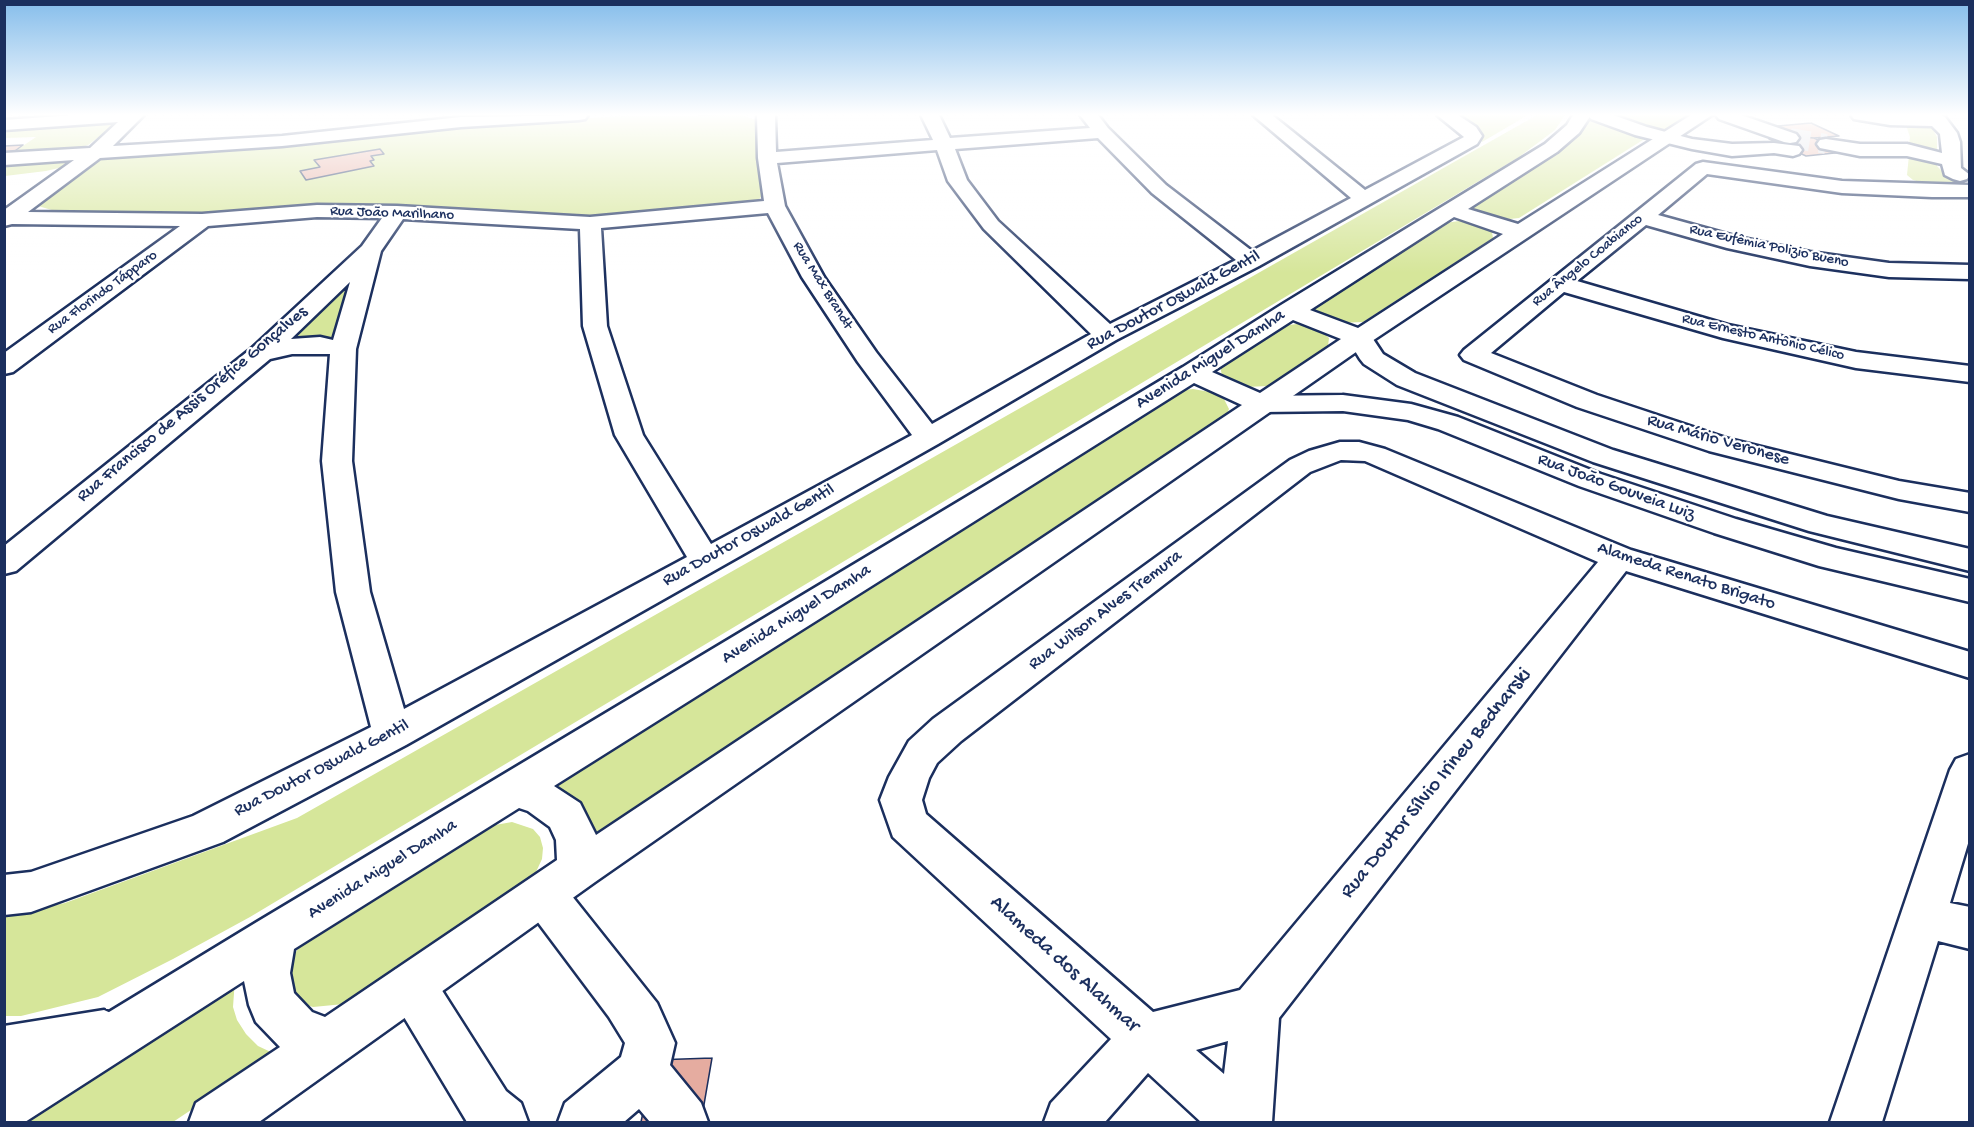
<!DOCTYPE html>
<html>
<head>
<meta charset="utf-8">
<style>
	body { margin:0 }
	#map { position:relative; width:1974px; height:1127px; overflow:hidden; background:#fff; font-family:"Gochi Hand",sans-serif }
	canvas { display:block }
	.frame { position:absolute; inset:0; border:6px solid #1b2f5e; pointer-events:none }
</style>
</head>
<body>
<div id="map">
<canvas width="1974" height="1127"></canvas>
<div class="frame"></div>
</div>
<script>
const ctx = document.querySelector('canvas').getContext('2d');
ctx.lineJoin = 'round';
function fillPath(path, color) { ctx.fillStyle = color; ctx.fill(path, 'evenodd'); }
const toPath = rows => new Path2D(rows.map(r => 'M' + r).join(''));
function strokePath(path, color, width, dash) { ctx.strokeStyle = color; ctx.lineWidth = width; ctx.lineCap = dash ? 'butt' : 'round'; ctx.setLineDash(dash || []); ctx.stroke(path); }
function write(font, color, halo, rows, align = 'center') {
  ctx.font = font + ' "Gochi Hand",sans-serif'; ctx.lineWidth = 4.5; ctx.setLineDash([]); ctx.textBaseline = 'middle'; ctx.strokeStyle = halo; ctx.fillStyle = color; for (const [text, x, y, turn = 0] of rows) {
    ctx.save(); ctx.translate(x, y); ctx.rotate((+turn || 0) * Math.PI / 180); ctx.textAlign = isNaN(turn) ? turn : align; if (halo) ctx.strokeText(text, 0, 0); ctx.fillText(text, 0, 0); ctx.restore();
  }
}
fillPath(toPath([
	[742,115,758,121,765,193,759,199,745,204,617,215,567,216,388,204,316,205,207,214,62,213,38,206,39,203,90,165,104,158,128,154,304,146,488,124,624,116],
	[1453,115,1528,115,1482,142,1481,137,1471,126],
	[1537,115,1565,115,1555,130,1519,157,250,917,173,959,98,997,21,1016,5,1016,4,917,65,903,297,818],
	[1604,115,1693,115,1673,128,1657,131],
	[1592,121,1646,138,1519,218,1501,220,1474,212,1472,209,1475,204,1559,150,1586,122],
	[108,122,111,123,112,127,88,145,70,150,8,156,36,137,5,138,4,128],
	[1906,125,1931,126,1937,137,1937,152,1909,145,1910,137],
	[1909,155,1937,161,1937,166,1942,171,1961,183,1934,186,1913,180,1907,175],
	[71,160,70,163,63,167,46,171,5,176,5,164],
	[1459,221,1488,229,1492,232,1493,238,1363,322,1339,323,1318,314,1315,310,1316,303,1445,223],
	[356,271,337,343,279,344],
	[1297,324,1321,331,1329,338,1328,346,1269,386,1245,387,1228,380,1222,376,1220,365,1281,326],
	[1193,389,1210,392,1224,399,1229,409,1227,414,589,843,541,788,1178,391],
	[512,822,533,829,540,837,543,848,542,859,536,872,525,883,344,1004,313,1007,301,1003,292,995,288,971,293,957,302,942,484,827],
	[235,979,233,1007,237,1020,246,1034,258,1046,275,1054,173,1122,12,1122]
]), '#d6e69a');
const building = toPath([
	[1811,123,1839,136,1814,138,1802,137,1778,126,1811,123],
	[1802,137,1814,138,1844,152,1806,156,1769,139,1802,137],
	[23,145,8,156,4,156,4,146,23,145],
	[380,149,384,154,371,156,374,160,370,161,374,166,306,180,300,171,320,167,314,160,380,149],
	[712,1058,701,1122,641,1122,654,1060,712,1058]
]);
fillPath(building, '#e5aca0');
strokePath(building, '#1b2f5e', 1.5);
strokePath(toPath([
	[1790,138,1826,144]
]), '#d1d5df', 20, [20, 10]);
const minor = toPath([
	[74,115,144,115,113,146,282,136,461,117,588,115,585,119,579,120,461,127,282,146,100,158,28,212,202,214,317,205,397,206,590,217,764,201,758,158,757,115,775,115,776,152,933,140,921,115,939,115,950,138,1090,128,1080,115,1098,115,1108,128,1166,185,1252,251,1351,198,1253,115,1272,115,1365,190,1464,137,1437,115,1458,115,1476,127,1482,136,1477,144,1259,266,1116,340,938,444,406,745,223,842,31,912,4,915,4,875,31,872,193,816,371,727,336,592,322,461,330,354,292,354,270,359,16,571,4,574,4,546,252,348,362,246,382,218,317,217,208,226,13,372,4,374,4,353,180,226,12,224,4,226,4,210,74,160,4,165,4,153,90,148,118,122,4,130,4,120,74,115],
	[1098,138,1152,193,1236,260,1110,324,998,221,967,180,955,149,1098,138],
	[937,150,948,181,984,229,1091,334,932,424,876,352,824,277,785,206,777,163,937,150],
	[768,213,802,277,858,362,912,435,711,544,643,435,607,326,601,228,768,213],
	[403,219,580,229,583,326,615,435,687,557,404,709,370,592,352,461,356,349,381,251,403,219],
	[350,282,333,340,320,337,291,339,350,282],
	[1588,115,1613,115,1647,127,1692,139,1732,144,1774,143,1799,146,1802,150,1799,154,1793,156,1774,153,1732,156,1692,149,1635,135,1591,119,1588,115],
	[1716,115,1741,115,1796,134,1799,138,1796,142,1790,143,1784,142,1719,119,1716,115],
	[1851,115,1941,115,1945,117,1957,133,1960,142,1961,168,1970,175,1967,179,1960,181,1953,179,1945,175,1942,164,1907,156,1860,156,1820,148,1817,144,1820,140,1826,139,1860,144,1907,144,1942,153,1940,134,1932,126,1890,125,1854,119,1851,115],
	[1703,162,1842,181,1970,185,1970,197,1932,197,1842,193,1707,174,1658,215,1738,237,1810,252,1889,263,1970,265,1970,279,1889,277,1810,266,1727,248,1646,225,1577,281,1728,325,1856,352,1970,366,1970,382,1856,368,1723,338,1564,292,1491,353,1597,395,1729,439,1899,481,1970,493,1970,512,1899,499,1709,451,1577,407,1464,360,1460,355,1464,350,1696,164,1703,162],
	[1360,330,1369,333,1383,354,1415,373,1613,450,1827,516,1970,549,1970,571,1809,531,1593,462,1397,385,1364,364,1360,359,1347,338,1351,333,1360,330],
	[1343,395,1411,404,1458,417,1601,474,1736,519,1836,548,1970,579,1970,602,1819,566,1714,533,1579,486,1438,429,1408,420,1343,411,1262,412,1252,410,1248,404,1252,398,1262,396,1343,395],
	[1340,442,1359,442,1385,449,1631,550,1970,652,1970,678,1626,571,1279,1018,1272,1122,1201,1122,1148,1073,1105,1122,1044,1122,1051,1103,1111,1039,893,837,880,800,889,777,909,741,933,719,1290,460,1309,451,1340,442],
	[1341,460,1365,461,1598,562,1240,990,1153,1012,926,814,922,800,929,778,937,763,961,741,1310,472,1341,460],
	[1228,1041,1224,1074,1196,1050,1228,1041],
	[1970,754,1970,837,1950,903,1970,907,1970,949,1938,941,1882,1122,1830,1122,1950,770,1956,759,1970,754],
	[544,875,560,881,657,1003,675,1043,670,1065,701,1103,708,1122,650,1122,639,1109,624,1122,558,1122,565,1103,621,1057,625,1043,609,1017,528,909,522,895,528,881,544,875],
	[412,963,429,970,506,1091,521,1103,528,1122,467,1122,395,1002,388,986,395,970,412,963],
	[104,1010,122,1018,129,1035,122,1052,104,1060,4,1076,4,1026,104,1010]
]);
const major = toPath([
	[1573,115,1591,115,1579,133,1557,152,1468,209,1518,224,1691,115,1712,115,1369,343,595,882,259,1122,189,1122,196,1103,280,1047,256,1022,249,1005,244,981,25,1122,4,1122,4,1076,257,922,1183,367,1281,305,1545,144,1567,125,1573,115],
	[1454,217,1503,234,1358,328,1310,310,1454,217],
	[1293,320,1341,339,1260,393,1212,372,1293,320],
	[1194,383,1242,405,596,835,580,803,554,786,1194,383],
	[519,808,528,811,550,827,556,840,557,860,325,1017,312,1012,294,993,290,973,294,949,519,808]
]);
strokePath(minor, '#1b2f5e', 5);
strokePath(major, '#1b2f5e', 5);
fillPath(minor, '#fff');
fillPath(major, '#fff');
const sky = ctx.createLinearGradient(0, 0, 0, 273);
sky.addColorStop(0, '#85bdeb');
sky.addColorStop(0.42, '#fff');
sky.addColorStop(1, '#ffffff00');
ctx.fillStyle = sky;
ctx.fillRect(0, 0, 1974, 273);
write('15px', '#1b2f5e', '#fff', [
	["Rua João Marilhano",392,214,2],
	["Rua Eufêmia Polizio Bueno",1769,247,12],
	["Rua Ângelo Coabianco",1588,261,-39],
	["Rua Max Brandt",822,286,58],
	["Rua Florindo Tápparo",103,293,-36],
	["Rua Ernesto Antônio Célico",1763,338,13]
]);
write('18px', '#1b2f5e', '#fff', [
	["Rua Doutor Oswald Gentil",1174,301,-28],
	["Avenida Miguel Damha",1211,360,-32],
	["Rua Francisco de Assis Oréfice Gonçalves",193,405,-40],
	["Rua Mário Veronese",1718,441,16],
	["Rua João Gouveia Luiz",1616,488,20],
	["Rua Doutor Oswald Gentil",749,536,-29],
	["Alameda Renato Brigato",1686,577,18],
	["Rua Wilson Alves Tremura",1106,611,-37],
	["Avenida Miguel Damha",797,615,-32],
	["Rua Doutor Oswald Gentil",322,769,-27],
	["Avenida Miguel Damha",383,870,-32]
]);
write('21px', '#1b2f5e', '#fff', [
	["Rua Doutor Sílvio Irineu Bednarski",1437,784,-51],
	["Alameda dos Alahmar",1064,965,42]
]);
</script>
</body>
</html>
